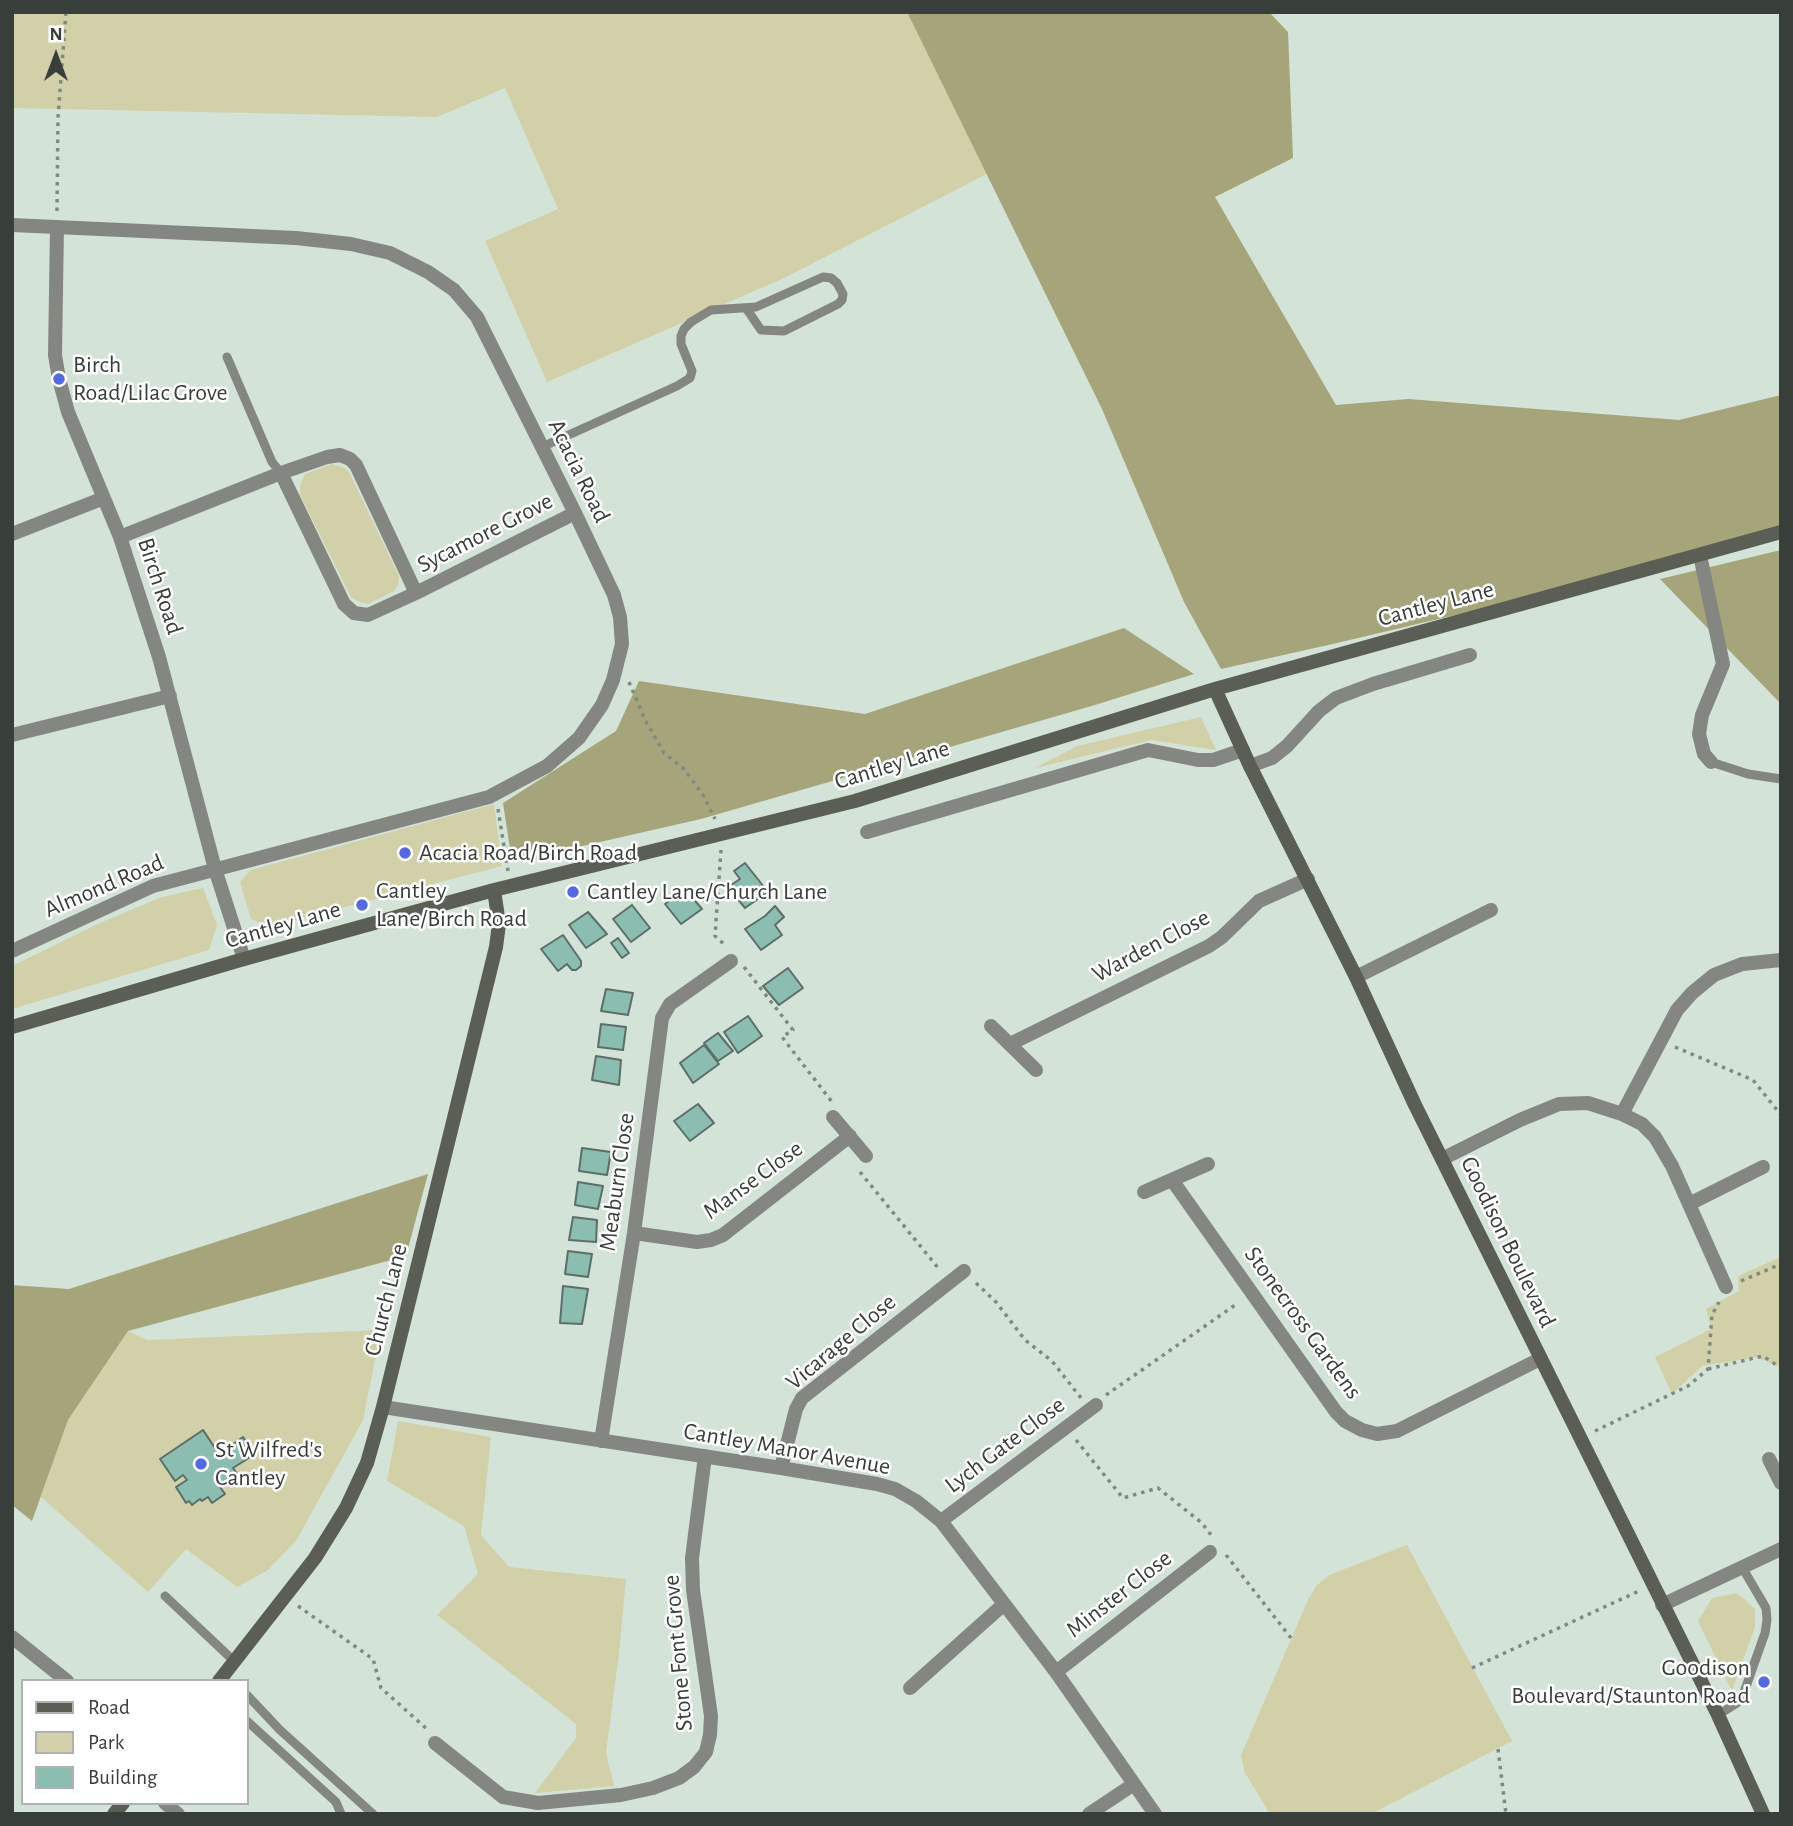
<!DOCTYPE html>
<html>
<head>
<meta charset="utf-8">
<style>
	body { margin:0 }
	#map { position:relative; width:1793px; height:1826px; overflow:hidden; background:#d3e3d7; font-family:"Alegreya Sans",sans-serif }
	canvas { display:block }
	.frame { position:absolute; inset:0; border:14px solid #383e3a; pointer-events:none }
	.legend { position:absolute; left:21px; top:1679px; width:228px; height:126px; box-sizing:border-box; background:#fff; border:2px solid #afb2b0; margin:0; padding:9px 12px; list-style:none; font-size:21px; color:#383e3a }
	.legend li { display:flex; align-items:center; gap:14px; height:35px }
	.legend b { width:35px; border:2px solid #afb2b0 }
	.north { position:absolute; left:21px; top:21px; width:70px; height:70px; -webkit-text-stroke:5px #fff; paint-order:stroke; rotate:0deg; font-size:19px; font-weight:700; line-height:28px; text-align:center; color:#383e3a }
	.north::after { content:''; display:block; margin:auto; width:24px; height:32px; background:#383e3a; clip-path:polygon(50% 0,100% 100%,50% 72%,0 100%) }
</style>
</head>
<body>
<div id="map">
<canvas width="1793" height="1826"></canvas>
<div class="frame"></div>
<ul class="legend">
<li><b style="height:9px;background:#5a5e55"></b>Road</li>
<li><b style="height:19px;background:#d2d0a8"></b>Park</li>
<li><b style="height:19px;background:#8bbdb0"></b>Building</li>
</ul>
<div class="north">N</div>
</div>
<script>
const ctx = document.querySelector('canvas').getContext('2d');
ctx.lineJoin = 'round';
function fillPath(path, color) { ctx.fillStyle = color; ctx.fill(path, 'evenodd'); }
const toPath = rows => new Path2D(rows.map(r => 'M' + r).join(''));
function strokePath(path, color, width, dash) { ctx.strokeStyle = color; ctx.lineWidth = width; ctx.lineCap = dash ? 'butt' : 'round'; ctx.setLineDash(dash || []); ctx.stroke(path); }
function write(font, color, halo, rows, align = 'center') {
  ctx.font = font + ' "Alegreya Sans",sans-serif'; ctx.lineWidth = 5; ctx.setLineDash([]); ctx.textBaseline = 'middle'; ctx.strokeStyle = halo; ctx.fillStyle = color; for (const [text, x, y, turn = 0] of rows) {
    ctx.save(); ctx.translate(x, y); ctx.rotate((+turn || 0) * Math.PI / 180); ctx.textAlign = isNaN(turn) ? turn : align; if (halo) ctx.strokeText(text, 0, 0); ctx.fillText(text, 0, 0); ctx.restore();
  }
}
fillPath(toPath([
	[12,12,907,12,987,174,784,278,547,382,485,241,558,209,505,88,437,117,12,108],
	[332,464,345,468,349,472,399,576,398,585,394,591,368,604,357,601,351,597,300,495,300,485,305,474],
	[1201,717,1216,750,1151,740,1035,768,1077,746],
	[494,804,502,866,269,927,251,919,240,882,251,870],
	[203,888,217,925,209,950,12,1009,12,966,102,922,162,897],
	[1781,1257,1781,1368,1757,1357,1702,1366,1672,1394,1655,1357,1711,1329,1706,1309,1739,1291,1738,1276],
	[381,1330,363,1420,296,1541,268,1570,237,1587,186,1549,148,1592,41,1497,68,1420,128,1331,147,1340],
	[398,1421,491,1437,481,1535,509,1567,626,1579,619,1653,606,1753,614,1786,535,1793,576,1738,576,1724,437,1615,478,1574,464,1526,387,1481],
	[1407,1545,1512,1741,1371,1814,1270,1814,1245,1773,1241,1755,1308,1600,1316,1586,1329,1575],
	[1737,1593,1755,1609,1755,1627,1732,1691,1698,1621,1712,1598]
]), '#d2d0a8');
fillPath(toPath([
	[907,12,1269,12,1288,32,1293,158,1215,197,1336,405,1408,399,1679,420,1781,395,1781,535,1650,569,1337,643,1221,669,1184,602,1102,409],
	[1781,550,1781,704,1660,579],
	[1124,628,1194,674,1095,705,701,819,512,862,503,803,616,731,639,681,865,714],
	[428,1174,406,1256,128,1331,68,1420,32,1521,12,1505,12,1285,69,1289]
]), '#a6a47b');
const building = toPath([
	[745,863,768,892,745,908,728,887,740,879,734,871,745,863],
	[685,889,702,909,681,924,665,904,685,889],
	[632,905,650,928,631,942,613,919,632,905],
	[775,906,784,917,775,925,782,935,761,950,745,929,765,916,775,906],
	[588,912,607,934,586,948,569,925,588,912],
	[563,935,581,961,581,966,576,970,572,970,567,964,558,971,541,949,563,935],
	[618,938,629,953,622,958,611,943,618,938],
	[788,968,803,988,779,1005,763,986,788,968],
	[606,989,633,993,628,1015,601,1011,606,989],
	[748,1016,762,1036,738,1053,724,1032,748,1016],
	[601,1024,626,1027,623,1050,598,1047,601,1024],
	[718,1033,733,1051,718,1061,704,1043,718,1033],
	[704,1045,719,1064,693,1083,680,1063,704,1045],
	[596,1056,621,1060,619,1085,592,1080,596,1056],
	[698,1104,714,1123,690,1141,674,1121,698,1104],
	[582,1148,611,1152,607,1175,579,1171,582,1148],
	[578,1182,603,1186,598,1209,575,1205,578,1182],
	[573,1217,597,1220,596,1242,569,1240,573,1217],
	[568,1251,592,1254,588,1277,565,1274,568,1251],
	[563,1286,588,1289,582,1324,560,1323,563,1286],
	[203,1430,219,1454,243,1437,255,1454,233,1468,238,1475,220,1487,225,1494,212,1503,208,1497,202,1501,200,1499,192,1505,189,1501,186,1503,176,1487,187,1480,183,1475,175,1481,160,1459,203,1430]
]);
fillPath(building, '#8bbdb0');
strokePath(building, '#5c6e69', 2);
strokePath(toPath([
	[57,211,58,117,66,12],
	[629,682,645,720,664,753,684,769,703,795,715,819],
	[498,809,508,871],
	[721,850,715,936,726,946],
	[744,967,793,1030,782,1037,832,1102],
	[1675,1047,1753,1080,1781,1115],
	[860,1172,939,1269],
	[1741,1281,1781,1264],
	[976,1283,996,1302,1025,1340,1052,1361,1081,1398],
	[1708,1369,1763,1356,1781,1368],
	[1781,1380,1781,1382],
	[1106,1395,1238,1303],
	[1595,1431,1688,1386,1708,1369,1712,1315,1719,1302],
	[1076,1440,1123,1498,1158,1488,1202,1523,1211,1535],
	[1226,1555,1291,1638],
	[298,1606,373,1659,381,1688,428,1730],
	[1472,1668,1639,1591],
	[1498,1749,1506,1814]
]), '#7f8a82', 3.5, [3.5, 5]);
strokePath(toPath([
	[227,357,272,462,281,473],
	[542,447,677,386,690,378,692,371,681,344,681,336,684,329,691,322,711,310,756,307,823,277,831,278,837,283,843,294,842,300,838,304,784,331,761,330,746,308],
	[1711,762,1748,774,1781,779],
	[165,1596,234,1661],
	[247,1695,280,1730,373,1814],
	[1718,1715,1737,1703,1743,1695,1765,1633,1767,1620,1766,1608,1742,1567],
	[247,1721,336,1802,341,1814]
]), '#848781', 9);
strokePath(toPath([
	[12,225,296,238,351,244,390,253,428,272,454,290,477,317,575,513,614,595,620,617,622,644,613,680,602,705,579,738,547,766,489,797,153,886,12,951],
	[57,227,55,355,59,379,68,412,120,537,159,657,215,869,244,959],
	[281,473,344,604,354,613,368,615,416,593,575,513],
	[12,534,104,498],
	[120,537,281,473,327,457,340,455,350,459,356,465,416,593],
	[1700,555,1723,664,1702,715,1699,734,1704,754,1711,762],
	[12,735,170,696],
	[1250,766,1272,758,1287,746,1319,711,1336,698,1373,684,1470,655],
	[867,832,1148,750,1198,760,1213,760,1243,750],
	[1356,977,1491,910],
	[991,1026,1036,1070],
	[1010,1044,1209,946,1222,937,1259,901,1308,879],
	[1622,1114,1642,1124,1655,1137,1672,1166,1726,1287],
	[833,1117,866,1156],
	[1442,1159,1520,1120,1559,1104,1588,1103,1622,1114,1677,1010,1692,993,1714,975,1742,964,1781,960],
	[1172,1180,1336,1412,1345,1421,1362,1430,1377,1434,1397,1431,1540,1359],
	[1144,1192,1208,1164],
	[1689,1204,1763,1167],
	[634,1233,697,1242,711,1240,723,1235,850,1136],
	[383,1407,781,1468,877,1484,895,1489,916,1501,941,1521,1056,1672,1155,1814],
	[601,1441,634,1233,662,1018,670,1004,731,961],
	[1769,1459,1781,1483],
	[781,1468,796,1409,802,1398,964,1271],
	[941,1521,1096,1405],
	[1662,1605,1781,1549],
	[12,1637,67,1681],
	[1056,1672,1210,1552],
	[910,1688,1004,1604],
	[435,1743,503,1797,538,1803,621,1795,653,1788,679,1778,694,1767,706,1752,710,1735,711,1716,693,1590,692,1558,705,1456],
	[165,1803,178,1814],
	[1089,1814,1134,1784]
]), '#848781', 14);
strokePath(toPath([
	[1215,689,1250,766,1356,977,1415,1105,1718,1715,1763,1814],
	[12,1027,244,959,494,890,855,801,1215,689,1781,532],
	[219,1681,315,1558,346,1508,367,1463,383,1407,496,947,499,924,494,890],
	[114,1814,123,1803]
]), '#5a5e55', 14);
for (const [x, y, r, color] of [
	[59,379,7,"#566ae0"],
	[405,853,7,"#566ae0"],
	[573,892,7,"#566ae0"],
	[362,905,7,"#566ae0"],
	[201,1464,7,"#566ae0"],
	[1764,1682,7,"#566ae0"]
]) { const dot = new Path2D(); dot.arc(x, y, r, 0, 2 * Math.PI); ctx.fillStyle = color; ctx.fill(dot); strokePath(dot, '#fff', 2.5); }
write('24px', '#383e3a', '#fff', [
	["Birch",73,365],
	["Road/Lilac Grove",73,393],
	["Acacia Road/Birch Road",419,853],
	["Cantley",376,891],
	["Lane/Birch Road",376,919],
	["Cantley Lane/Church Lane",587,892],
	["St Wilfred's",215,1450],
	["Cantley",215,1478],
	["Goodison",1750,1668,"right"],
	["Boulevard/Staunton Road",1750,1696,"right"]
], 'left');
write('24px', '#383e3a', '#fff', [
	["Acacia Road",579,471,64],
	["Sycamore Grove",485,533,-27],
	["Birch Road",160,586,72],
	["Cantley Lane",1436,604,-15],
	["Cantley Lane",892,765,-17],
	["Almond Road",104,886,-23],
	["Cantley Lane",283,925,-16],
	["Warden Close",1151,946,-28],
	["Manse Close",753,1180,-36],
	["Meaburn Close",617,1182,-82],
	["Goodison Boulevard",1508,1242,64],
	["Church Lane",386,1300,-76],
	["Stonecross Gardens",1303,1323,54],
	["Vicarage Close",841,1342,-40],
	["Lych Gate Close",1005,1445,-37],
	["Cantley Manor Avenue",787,1449,10],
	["Minster Close",1119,1594,-38],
	["Stone Font Grove",678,1653,-95]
]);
</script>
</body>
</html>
